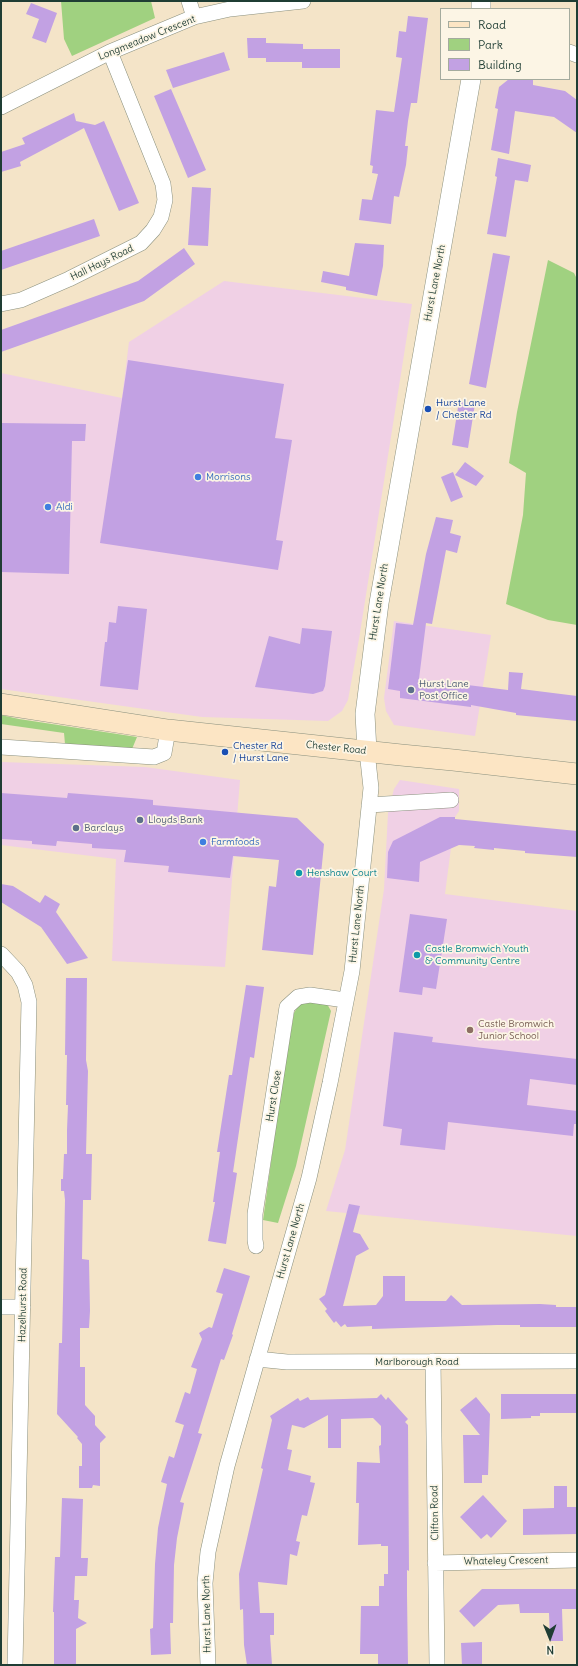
<!DOCTYPE html>
<html>
<head>
<meta charset="utf-8">
<style>
	body { margin:0 }
	#map { position:relative; width:578px; height:1666px; overflow:hidden; background:#f4e4c8; font-family:Delius,sans-serif }
	canvas { display:block }
	.frame { position:absolute; inset:0; border:2px solid #1f3d34; pointer-events:none }
	.legend { position:absolute; left:440px; top:8px; width:130px; height:72px; box-sizing:border-box; background:#fcf5e5; border:1px solid #a4ab9e; margin:0; padding:5px 7px; list-style:none; font-size:12px; color:#1f3d34 }
	.legend li { display:flex; align-items:center; gap:8px; height:20px }
	.legend b { width:20px; border:1px solid #a4ab9e }
	.north { position:absolute; left:530px; top:1618px; width:40px; height:40px; -webkit-text-stroke:3px #fcf5e5; paint-order:stroke; rotate:179deg; font-size:11px; font-weight:700; line-height:16px; text-align:center; color:#1f3d34 }
	.north::after { content:''; display:block; margin:auto; width:14px; height:18px; background:#1f3d34; clip-path:polygon(50% 0,100% 100%,50% 72%,0 100%) }
</style>
</head>
<body>
<div id="map">
<canvas width="578" height="1666"></canvas>
<div class="frame"></div>
<ul class="legend">
<li><b style="height:5px;background:#fce5c4"></b>Road</li>
<li><b style="height:11px;background:#a0d180"></b>Park</li>
<li><b style="height:11px;background:#c2a1e3"></b>Building</li>
</ul>
<div class="north">N</div>
</div>
<script>
const ctx = document.querySelector('canvas').getContext('2d');
ctx.lineJoin = 'round';
function fillPath(path, color) { ctx.fillStyle = color; ctx.fill(path, 'evenodd'); }
const toPath = rows => new Path2D(rows.map(r => 'M' + r).join(''));
function strokePath(path, color, width, dash) { ctx.strokeStyle = color; ctx.lineWidth = width; ctx.lineCap = dash ? 'butt' : 'round'; ctx.setLineDash(dash || []); ctx.stroke(path); }
function write(font, color, halo, rows, align = 'center') {
  ctx.font = font + ' Delius,sans-serif'; ctx.lineWidth = 3.5; ctx.setLineDash([]); ctx.textBaseline = 'middle'; ctx.strokeStyle = halo; ctx.fillStyle = color; for (const [text, x, y, turn = 0] of rows) {
    ctx.save(); ctx.translate(x, y); ctx.rotate((+turn || 0) * Math.PI / 180); ctx.textAlign = isNaN(turn) ? turn : align; if (halo) ctx.strokeText(text, 0, 0); ctx.fillText(text, 0, 0); ctx.restore();
  }
}
fillPath(toPath([
	[224,281,412,304,359,639,348,700,342,711,328,721,202,717,1,689,1,373,122,398,129,342],
	[394,621,491,635,475,736,394,725,386,711,384,698],
	[1,762,145,767,240,780,225,967,112,961,116,859,1,845],
	[400,780,459,789,459,811,455,817,445,894,577,911,577,1236,326,1211,345,1150,384,889,388,813,394,789]
]), '#f0d0e5');
fillPath(toPath([
	[61,1,151,1,155,18,72,56,64,39],
	[548,260,574,273,577,279,577,625,548,620,506,604,523,515,526,473,509,463,517,412],
	[1,715,19,719,137,737,132,749,65,744,64,733,1,724],
	[306,1001,326,1002,331,1011,296,1166,278,1223,263,1220,280,1097,294,1013,300,1003]
]), '#a0d180');
fillPath(toPath([
	[31,3,57,13,46,43,32,38,39,19,26,14],
	[408,16,428,18,417,103,411,103,408,121,405,146,408,146,406,165,399,197,394,196,391,224,359,220,362,199,372,200,378,174,372,173,373,166,370,165,376,110,394,112,402,58,396,57,399,31,406,32],
	[247,38,266,38,266,43,303,44,303,49,340,49,340,68,302,68,302,62,266,62,266,58,248,58],
	[224,52,230,70,173,88,166,70],
	[509,79,533,79,533,85,565,91,577,100,577,133,554,117,515,111,509,154,491,150,498,109,495,108,499,87],
	[171,89,206,170,188,178,154,96],
	[74,113,76,121,95,125,104,121,139,203,119,211,84,128,20,162,21,166,1,172,1,152,25,144,22,138],
	[498,158,531,165,528,182,515,180,506,237,487,234,497,177,495,176],
	[192,187,211,188,208,246,188,245],
	[94,219,100,236,1,270,1,251],
	[355,243,384,245,383,266,377,296,346,290,346,287,321,282,323,271,349,276],
	[184,248,195,264,144,301,1,352,1,330,138,281],
	[493,253,510,256,486,388,469,384],
	[128,360,284,384,275,438,292,440,276,540,283,541,278,570,100,543],
	[459,401,475,404,468,448,452,445],
	[1,423,86,424,85,441,72,441,69,574,1,572],
	[465,462,484,476,476,486,455,475],
	[453,472,463,497,451,502,441,477],
	[436,517,453,520,450,533,461,536,457,553,446,550,432,624,426,623,419,679,508,690,509,672,523,673,521,689,577,696,577,721,516,715,516,713,471,705,471,707,400,698,400,691,388,689,396,623,413,625,426,554],
	[118,606,147,609,138,690,100,686,105,642,107,642,109,622,116,623],
	[302,628,332,631,325,686,323,691,313,694,255,687,269,636,300,644],
	[1,793,67,798,68,793,131,798,153,800,153,805,297,818,324,844,313,955,262,950,269,886,276,887,279,860,233,856,230,878,168,872,169,866,124,862,126,850,92,848,92,844,57,841,56,846,32,844,32,841,2,839],
	[440,817,455,817,455,819,577,831,577,857,525,853,525,851,494,848,494,850,474,848,475,846,459,845,420,862,419,882,387,878,388,852,393,841],
	[1,884,13,886,40,903,45,895,60,904,56,912,88,958,67,964,41,927,1,902],
	[410,914,447,919,436,989,423,987,422,995,399,992],
	[66,978,87,978,86,1060,88,1071,86,1154,92,1154,91,1200,83,1200,82,1259,89,1260,90,1311,89,1328,80,1328,80,1367,85,1367,85,1405,95,1416,95,1425,106,1437,100,1443,100,1486,93,1485,92,1488,79,1488,79,1466,82,1466,82,1444,77,1438,78,1437,57,1414,59,1343,62,1343,63,1298,65,1200,64,1191,61,1191,61,1179,63,1179,64,1154,67,1154,67,1130,68,1105,66,1105,67,1055,65,1055],
	[246,985,264,987,254,1058,250,1057,233,1172,237,1173,226,1244,208,1241,215,1202,213,1202,220,1152,217,1152,229,1075,232,1075],
	[394,1032,433,1037,432,1042,577,1059,577,1085,530,1079,527,1105,577,1111,577,1124,574,1124,573,1136,448,1122,445,1150,400,1145,402,1129,383,1126],
	[349,1204,360,1206,353,1232,360,1234,369,1249,356,1256,343,1306,376,1305,383,1296,383,1276,405,1276,405,1301,446,1301,451,1295,462,1305,540,1304,556,1305,556,1307,577,1307,577,1327,520,1327,520,1325,497,1325,372,1329,372,1326,347,1327,345,1324,341,1327,336,1321,334,1323,325,1311,327,1309,319,1299,325,1295],
	[224,1268,250,1276,232,1334,233,1335,224,1360,221,1359,198,1433,202,1434,180,1502,184,1503,177,1538,174,1565,173,1623,170,1623,171,1654,151,1655,150,1629,153,1628,155,1564,158,1528,167,1484,161,1482,169,1456,174,1458,184,1425,175,1422,185,1392,190,1394,197,1369,191,1367,202,1339,199,1333,209,1327,212,1328,223,1294,216,1292],
	[381,1394,386,1400,388,1397,408,1419,405,1422,408,1425,409,1571,407,1570,407,1595,408,1665,378,1664,378,1654,360,1654,361,1606,379,1606,379,1586,384,1586,384,1574,388,1574,388,1546,381,1546,381,1544,358,1545,359,1503,356,1503,357,1462,380,1463,379,1446,381,1445,381,1426,373,1418,341,1419,341,1448,328,1448,328,1415,304,1428,292,1425,287,1449,292,1450,288,1470,311,1476,310,1482,315,1483,307,1516,302,1515,296,1541,300,1542,297,1556,290,1554,287,1585,258,1582,260,1613,274,1613,274,1635,270,1635,272,1665,247,1665,244,1645,243,1609,240,1610,239,1574,263,1469,261,1468,272,1420,270,1416,298,1398,300,1401,308,1397,310,1400,377,1398],
	[501,1394,577,1394,577,1413,540,1413,540,1416,531,1416,531,1418,501,1419],
	[476,1397,490,1414,488,1475,482,1475,482,1483,464,1483,463,1435,480,1435,460,1410],
	[554,1486,567,1486,567,1507,577,1507,577,1534,523,1535,523,1509,554,1508],
	[483,1495,507,1521,491,1538,487,1534,481,1539,460,1517],
	[62,1498,83,1499,81,1558,88,1558,87,1576,75,1576,74,1600,79,1600,78,1618,87,1623,76,1629,76,1665,54,1665,54,1612,53,1612,55,1557,60,1557],
	[482,1589,577,1589,577,1609,562,1609,563,1641,550,1641,549,1613,520,1613,519,1604,498,1605,474,1627,459,1611],
	[482,1642,482,1665,462,1665,461,1643]
]), '#c2a1e3');
const minor = toPath([
	[189,1,194,17],
	[569,52,577,55],
	[1,107,110,52,194,17,230,9,303,1],
	[1,304,21,300,69,279,141,243,153,230,161,217,165,200,163,184,110,52],
	[1,747,154,757,164,753,168,730],
	[369,805,451,800],
	[1,954,18,972,25,985,29,1002,15,1665],
	[256,1246,255,1240,255,1214,287,1007,298,997,310,995,345,1000],
	[1,1307,23,1307],
	[257,1359,287,1362,577,1361],
	[433,1361,437,1665],
	[435,1563,577,1560],
	[208,1665,205,1583,208,1552,227,1466,309,1178,330,1083,352,971,371,788,367,751]
]);
const tertiary = toPath([
	[481,9,481,1],
	[367,751,365,714,379,603,471,79]
]);
const secondary = toPath([
	[1,704,168,730,401,755,453,760,577,774]
]);
strokePath(minor, '#8a907e', 16);
strokePath(tertiary, '#8a907e', 20);
strokePath(secondary, '#8a907e', 22);
strokePath(minor, '#fff', 15);
strokePath(tertiary, '#fff', 19);
strokePath(secondary, '#fce5c4', 21);
for (const [x, y, r, color] of [
	[428,409,4,"#1a4fb4"],
	[198,477,4,"#3f7fe0"],
	[48,507,4,"#3f7fe0"],
	[411,690,4,"#5c6f8a"],
	[225,752,4,"#1a4fb4"],
	[140,820,4,"#5c6f8a"],
	[76,828,4,"#5c6f8a"],
	[203,842,4,"#3f7fe0"],
	[299,873,4,"#0f9aa8"],
	[417,955,4,"#0f9aa8"],
	[470,1030,4,"#8d6e63"]
]) { const dot = new Path2D(); dot.arc(x, y, r, 0, 2 * Math.PI); ctx.fillStyle = color; ctx.fill(dot); strokePath(dot, '#fcf5e5', 1.5); }
write('10px', '#1f3d34', '#fcf5e5', [
	["Longmeadow Crescent",147,38,-22],
	["Hall Hays Road",102,263,-26],
	["Hurst Lane North",435,283,-79],
	["Hurst Lane North",379,602,-81],
	["Chester Road",336,748,6],
	["Hurst Lane North",357,924,-84],
	["Hurst Close",274,1096,-81],
	["Hurst Lane North",291,1241,-74],
	["Hazelhurst Road",23,1305,-89],
	["Marlborough Road",417,1362],
	["Clifton Road",435,1513,-91],
	["Whateley Crescent",506,1561,-1],
	["Hurst Lane North",207,1614,-91]
]);
write('10px', '#164399', '#fcf5e5', [
	["Hurst Lane",436,403],
	["/ Chester Rd",436,415],
	["Chester Rd",233,746],
	["/ Hurst Lane",233,758]
], 'left');
write('10px', '#366cbe', '#fcf5e5', [
	["Morrisons",206,477],
	["Aldi",56,507],
	["Farmfoods",211,842]
], 'left');
write('10px', '#4e5e75', '#fcf5e5', [
	["Hurst Lane",419,684],
	["Post Office",419,696],
	["Lloyds Bank",148,820],
	["Barclays",84,828]
], 'left');
write('10px', '#0d838f', '#fcf5e5', [
	["Henshaw Court",307,873],
	["Castle Bromwich Youth",425,949],
	["& Community Centre",425,961]
], 'left');
write('10px', '#785e54', '#fcf5e5', [
	["Castle Bromwich",478,1024],
	["Junior School",478,1036]
], 'left');
</script>
</body>
</html>
